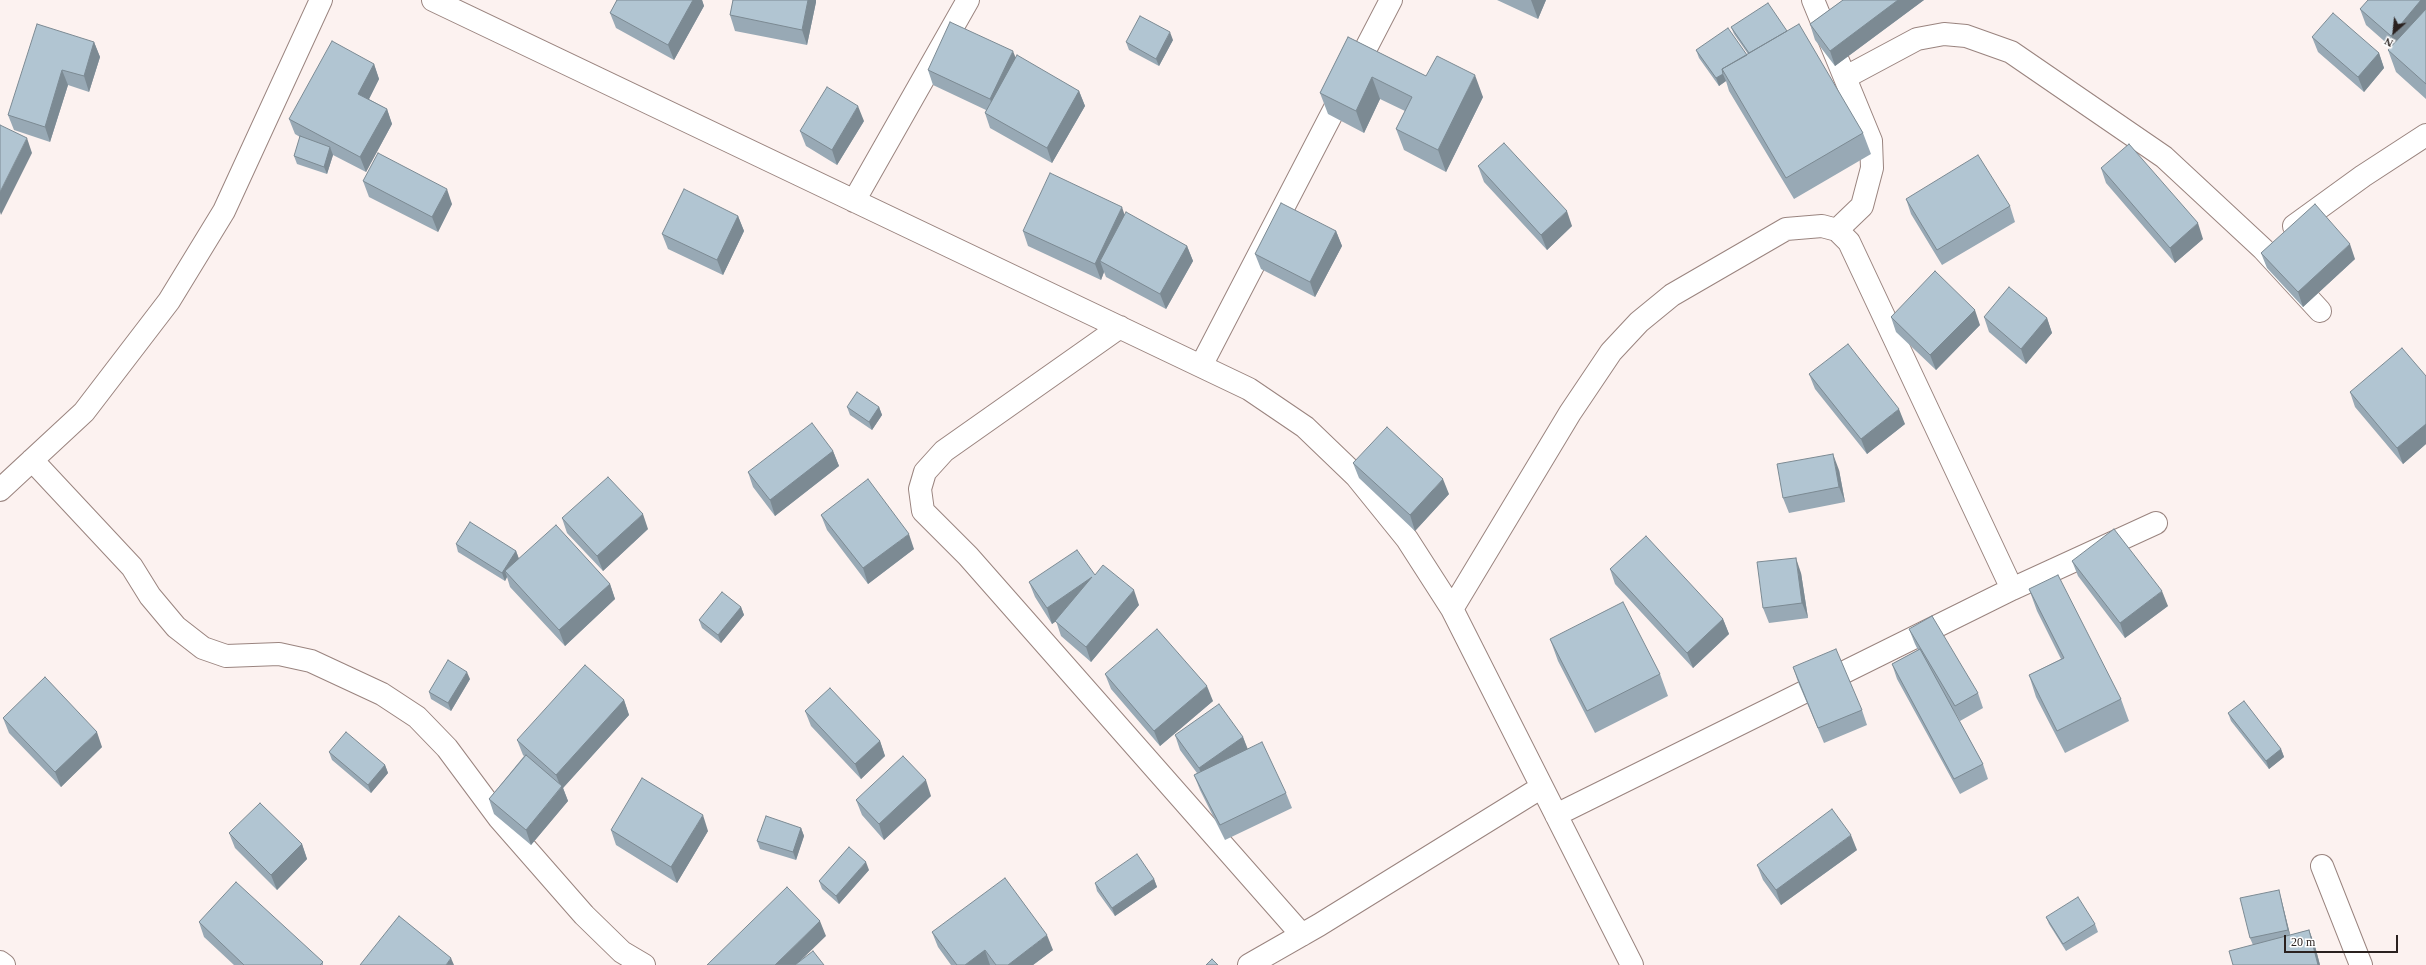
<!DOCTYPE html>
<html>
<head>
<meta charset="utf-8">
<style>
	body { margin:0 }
	#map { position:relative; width:2426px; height:965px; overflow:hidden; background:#fcf2f0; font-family:"Times New Roman",serif }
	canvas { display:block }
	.north { position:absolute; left:2374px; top:12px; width:40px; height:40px; -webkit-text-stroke:3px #fff; paint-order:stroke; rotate:207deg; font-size:11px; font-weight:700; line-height:16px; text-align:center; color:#2a211f }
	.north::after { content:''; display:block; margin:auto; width:14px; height:18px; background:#2a211f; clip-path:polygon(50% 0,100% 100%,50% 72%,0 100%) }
	.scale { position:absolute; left:2284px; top:935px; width:114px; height:18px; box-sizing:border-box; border:2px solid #2a211f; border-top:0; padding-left:5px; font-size:12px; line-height:14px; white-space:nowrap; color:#2a211f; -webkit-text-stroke:3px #fff; paint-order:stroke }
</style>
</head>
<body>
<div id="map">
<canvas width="2426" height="965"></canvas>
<div class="north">N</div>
<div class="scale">20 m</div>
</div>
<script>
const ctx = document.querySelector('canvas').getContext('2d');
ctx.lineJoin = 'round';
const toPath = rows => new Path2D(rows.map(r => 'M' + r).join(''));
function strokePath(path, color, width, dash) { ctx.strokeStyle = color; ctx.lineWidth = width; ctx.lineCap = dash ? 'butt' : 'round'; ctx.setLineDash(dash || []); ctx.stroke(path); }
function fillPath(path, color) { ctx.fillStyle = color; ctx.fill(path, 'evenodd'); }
const minor = toPath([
	[433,0,1249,389,1305,427,1356,476,1407,539,1452,609,1632,965],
	[1813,0,1871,141,1872,168,1862,206,1837,230],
	[1846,77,1917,39,1944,34,1966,36,2011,52,2164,157,2263,249,2320,311],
	[854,201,968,0],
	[2294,226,2363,176,2426,135],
	[1120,327,944,451,925,472,920,489,923,511,968,556,1302,935],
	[1201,366,1391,0],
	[32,460,132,567,150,596,176,627,203,648,226,656,279,654,311,661,382,694,417,717,447,748,499,818,584,915,622,952,644,965],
	[0,490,84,412,169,301,224,211,321,0],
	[1452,609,1570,413,1611,352,1639,322,1672,295,1786,229,1822,226,1837,230,1849,242,2012,589],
	[1556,815,2012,589,2156,523],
	[2322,866,2361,965],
	[0,962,4,965],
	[1249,965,1319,925,1542,787]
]);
strokePath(minor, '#9a847f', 24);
strokePath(minor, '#fff', 22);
fillPath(toPath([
	[617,0,702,0,704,6,674,60,616,28,610,13],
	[733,0,816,0,816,2,807,45,735,31,730,15],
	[1497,0,1546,0,1538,19],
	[1843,0,1924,0,1835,66,1815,40,1810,24],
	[2426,0,2426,99,2396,72,2388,50,2391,47,2366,25,2360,9],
	[1731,27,1787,31,1863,133,1871,154,1794,199,1729,91,1726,81,1719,86,1699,58,1696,50,1747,55,1748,54,1734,34],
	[1348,37,1426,76,1483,97,1446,172,1404,150,1396,129,1405,111,1380,99,1364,133,1328,114,1320,93],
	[2312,37,2379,53,2384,68,2364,92,2318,52],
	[1173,40,1159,66,1129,50,1126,42],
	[94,42,100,57,89,92,68,85,50,142,14,130,8,115],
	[1016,58,1079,91,1085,106,1052,163,990,128,985,113,986,110,933,85,928,70],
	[374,64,379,79,369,99,387,109,392,124,366,172,333,155,327,174,297,164,294,156,300,137,295,134,289,119],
	[864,121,837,165,806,146,800,131],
	[1478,166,1572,226,1547,250,1484,182],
	[2101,168,2203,239,2175,263,2106,183],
	[363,181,452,204,438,232,369,197],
	[1906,199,2010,206,2015,222,1942,265,1911,214],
	[1125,215,1187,246,1193,261,1166,309,1106,277,1104,272,1101,280,1028,246,1023,231],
	[738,216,744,231,723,275,668,249,662,234],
	[1336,231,1342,246,1315,297,1261,269,1255,254],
	[2261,253,2355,259,2303,307,2267,268],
	[1891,317,1980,325,1936,370,1896,332],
	[1984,317,2047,318,2052,333,2026,364,1989,332],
	[1809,374,1905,424,1867,454,1815,389],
	[2426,376,2426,444,2403,464,2355,407,2350,392],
	[847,407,879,407,882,415,872,430,850,415],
	[833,451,839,466,775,516,753,487,748,472],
	[1353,463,1449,494,1415,531,1359,478],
	[1839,470,1845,502,1789,513,1783,498],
	[821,515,914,549,868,584,827,530],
	[562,518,648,529,603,571,567,533],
	[456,544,516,551,519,559,610,584,615,599,565,646,510,587,507,577,505,581,458,552],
	[2072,561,2168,606,2125,638,2078,576],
	[1610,569,1723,619,1729,634,1693,668,1615,584],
	[1801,573,1808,618,1769,623,1763,608],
	[1095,575,1139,605,1091,662,1061,636,1056,621,1052,624,1035,597,1029,582],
	[2029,589,2121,699,2129,721,2065,753,2036,697,2029,675,2061,659,2037,611],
	[741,607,744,615,721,643,702,628,699,620],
	[1909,629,1978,693,1983,708,1960,721,1953,709,1983,764,1988,779,1960,794,1897,679,1892,664,1918,650,1915,644],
	[1550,639,1660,674,1668,696,1595,733,1558,661],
	[1793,667,1862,710,1867,725,1824,743,1798,682],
	[1105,674,1213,701,1160,746,1111,689],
	[470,679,451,711,431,699,429,692],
	[624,700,629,715,563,788,568,801,531,845,494,814,489,799,524,756,523,755,517,740],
	[805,711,880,741,885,756,861,779,811,726],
	[2228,713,2281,749,2284,757,2269,769,2231,721],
	[3,718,102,747,61,787,9,733],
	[1175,735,1243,737,1247,749,1286,793,1292,808,1225,840,1200,790,1194,775,1197,773,1180,750],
	[329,752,385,765,388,773,371,793,332,760],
	[931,796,884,840,862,815,856,800],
	[801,828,804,836,796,860,760,849,757,841],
	[611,830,708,831,677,883,616,845],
	[229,833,302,844,307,859,277,890,235,848],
	[1857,850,1781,905,1763,880,1757,865],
	[869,870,839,904,822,889,819,881],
	[1154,879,1157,887,1115,916,1097,891,1095,883],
	[2281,898,2290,935,2309,930,2315,946,2320,965,2233,965,2253,945,2250,938],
	[2046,917,2095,924,2098,932,2066,951,2049,924],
	[199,922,323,962,323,965,234,965,204,937],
	[932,932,1053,950,1033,965,951,965,938,947]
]), '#98a9b5');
fillPath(toPath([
	[693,0,702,0,704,6,674,60,668,45],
	[808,0,816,0,816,2,807,45,802,30],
	[1531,0,1546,0,1538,19],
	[1898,0,1924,0,1835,66,1830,51],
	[2421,0,2426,0,2426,16,2396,51,2391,36],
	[1170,32,1173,40,1159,66,1156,59],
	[94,42,100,57,89,92,84,76],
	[1013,51,1019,66,996,114,990,99],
	[2379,53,2384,68,2364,92,2358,77],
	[374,64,379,79,364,109,358,94],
	[62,70,68,85,50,142,45,127],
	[1723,74,1726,81,1719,86,1716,78],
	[1475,75,1483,97,1446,172,1438,150],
	[1372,77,1380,99,1364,133,1356,111],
	[1079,91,1085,106,1052,163,1047,148],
	[858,106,864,121,837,165,832,150],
	[387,109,392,124,366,172,360,157],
	[27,138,32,153,1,215,0,212,0,192],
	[330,147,333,155,327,174,324,167],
	[447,189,452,204,438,232,432,217],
	[1122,207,1127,222,1100,261,1104,272,1101,280,1095,264],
	[1567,211,1572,226,1547,250,1541,235],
	[738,216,744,231,723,275,717,260],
	[2198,223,2203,239,2175,263,2170,248],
	[1336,231,1342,246,1315,297,1310,282],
	[2350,244,2355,259,2303,307,2298,292],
	[1187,246,1193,261,1166,309,1160,294],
	[1975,310,1980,325,1936,370,1930,355],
	[2047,318,2052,333,2026,364,2021,349],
	[879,407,882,415,872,430,869,422],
	[1899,409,1905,424,1867,454,1861,439],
	[2426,424,2426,444,2403,464,2397,448],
	[833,451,839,466,775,516,770,500],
	[1833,454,1839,470,1845,502,1839,487],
	[1443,479,1449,494,1415,531,1410,515],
	[643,514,648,529,603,571,597,556],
	[909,534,914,549,868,584,863,568],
	[516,551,519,559,505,571,507,577,505,581,502,573],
	[1796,558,1801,573,1808,618,1802,603],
	[1092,577,1098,593,1052,624,1047,608],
	[610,584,615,599,565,646,559,630],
	[1134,590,1139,605,1091,662,1086,647],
	[2162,591,2168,606,2125,638,2120,623],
	[741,607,744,615,721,643,718,635],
	[1723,619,1729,634,1693,668,1687,653],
	[467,672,470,679,451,711,448,703],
	[1207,686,1213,701,1160,746,1154,731],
	[624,700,629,715,563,788,568,801,531,845,526,830,561,788,556,775],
	[97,732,102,747,61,787,55,772],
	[1243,737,1249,752,1205,783,1199,768],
	[880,741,885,756,861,779,855,764],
	[2281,749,2284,757,2269,769,2266,761],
	[385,765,388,773,371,793,368,785],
	[926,780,931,796,884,840,879,824],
	[703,815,708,831,677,883,671,867],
	[801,828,804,836,796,860,793,852],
	[1851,835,1857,850,1781,905,1776,890],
	[302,844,307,859,277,890,271,875],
	[866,862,869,870,839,904,836,896],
	[1154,879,1157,887,1115,916,1112,908],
	[2279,890,2291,938,2288,930],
	[820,921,826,936,796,965,775,965],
	[2309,930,2315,946,2320,965,2318,965],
	[1047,935,1053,950,1033,965,1008,965],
	[985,950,990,965,965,965],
	[451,958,454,965,446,965]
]), '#7c8a93');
const building = toPath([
	[617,0,693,0,668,45,610,13,617,0],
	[733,0,808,0,802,30,730,15,733,0],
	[1843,0,1898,0,1830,51,1810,24,1843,0],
	[2368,0,2421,0,2391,36,2360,9,2368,0],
	[1768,3,1787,31,1749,53,1731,27,1768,3],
	[2426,9,2426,84,2388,50,2426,9],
	[2333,13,2379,53,2358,77,2312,37,2333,13],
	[1140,16,1170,32,1156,59,1126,42,1140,16],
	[950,22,1013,51,990,99,928,70,950,22],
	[37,24,94,42,84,76,62,70,45,127,8,115,37,24],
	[1799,24,1863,133,1786,178,1722,69,1799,24],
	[1728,28,1747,55,1722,69,1723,74,1716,78,1696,50,1728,28],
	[1348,37,1426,76,1437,56,1475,75,1438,150,1396,129,1412,97,1372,77,1356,111,1320,93,1348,37],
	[332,41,374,64,358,94,387,109,360,157,289,119,332,41],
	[1017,55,1079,91,1047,148,985,113,1017,55],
	[827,87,858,106,832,150,800,131,827,87],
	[0,125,27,138,0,192,0,125],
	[300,136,330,147,324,167,294,156,300,136],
	[1504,143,1567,211,1541,235,1478,166,1504,143],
	[2129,144,2198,223,2170,248,2101,168,2129,144],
	[378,153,447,189,432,217,363,181,378,153],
	[1978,155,2010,206,1937,250,1906,199,1978,155],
	[1050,173,1122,207,1095,264,1023,231,1050,173],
	[684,189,738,216,717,260,662,234,684,189],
	[1281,203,1336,231,1310,282,1255,254,1281,203],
	[2315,204,2350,244,2298,292,2261,253,2315,204],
	[1126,212,1187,246,1160,294,1100,261,1126,212],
	[1935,271,1975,310,1930,355,1891,317,1935,271],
	[2009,287,2047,318,2021,349,1984,317,2009,287],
	[1848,344,1899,409,1861,439,1809,374,1848,344],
	[2402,348,2426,376,2426,424,2397,448,2350,392,2402,348],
	[857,392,879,407,869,422,847,407,857,392],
	[812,423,833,451,770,500,748,472,812,423],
	[1387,427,1443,479,1410,515,1353,463,1387,427],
	[1833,454,1839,487,1783,498,1777,464,1833,454],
	[608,477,643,514,597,556,562,518,608,477],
	[868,479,909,534,863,568,821,515,868,479],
	[470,522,516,551,502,573,456,544,470,522],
	[556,525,610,584,559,630,505,571,556,525],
	[2114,529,2162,591,2120,623,2072,561,2114,529],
	[1646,536,1723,619,1687,653,1610,569,1646,536],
	[1077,550,1095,575,1103,565,1134,590,1086,647,1055,621,1092,577,1047,608,1029,582,1077,550],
	[1796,558,1802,603,1763,608,1757,562,1796,558],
	[2058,575,2121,699,2057,731,2029,675,2064,658,2029,589,2058,575],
	[722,592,741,607,718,635,699,620,722,592],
	[1623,602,1660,674,1587,711,1550,639,1623,602],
	[1932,616,1978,693,1955,706,1909,629,1932,616],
	[1157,629,1207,686,1154,731,1105,674,1157,629],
	[1836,649,1862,710,1818,728,1793,667,1836,649],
	[1920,649,1983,764,1954,779,1892,664,1920,649],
	[448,660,467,672,448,703,429,692,448,660],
	[585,665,624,700,556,775,517,740,585,665],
	[45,677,97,732,55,772,3,718,45,677],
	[830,688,880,741,855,764,805,711,830,688],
	[2244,701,2281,749,2266,761,2228,713,2244,701],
	[1219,704,1243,737,1199,768,1175,735,1219,704],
	[346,732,385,765,368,785,329,752,346,732],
	[1262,742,1286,793,1220,825,1194,775,1262,742],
	[526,755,562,786,526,830,489,799,526,755],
	[903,756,926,780,879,824,856,800,903,756],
	[642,778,703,815,671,867,611,830,642,778],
	[260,803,302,844,271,875,229,833,260,803],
	[1832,809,1851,835,1776,890,1757,865,1832,809],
	[766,816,801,828,793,852,757,841,766,816],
	[849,847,866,862,836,896,819,881,849,847],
	[1137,854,1154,879,1112,908,1095,883,1137,854],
	[1005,878,1047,935,1008,965,996,965,985,950,965,965,957,965,932,932,1005,878],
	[236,882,323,962,320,965,244,965,199,922,236,882],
	[787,887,820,921,775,965,707,965,787,887],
	[2279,890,2288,930,2250,938,2240,898,2279,890],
	[2078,897,2095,924,2063,944,2046,917,2078,897],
	[399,916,451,958,446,965,360,965,399,916],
	[2309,930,2318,965,2233,965,2229,951,2309,930],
	[813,951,824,965,795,965,813,951],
	[1212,959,1218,965,1206,965,1212,959]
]);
fillPath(building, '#b1c5d2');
strokePath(building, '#7c8a93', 1);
</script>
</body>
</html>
